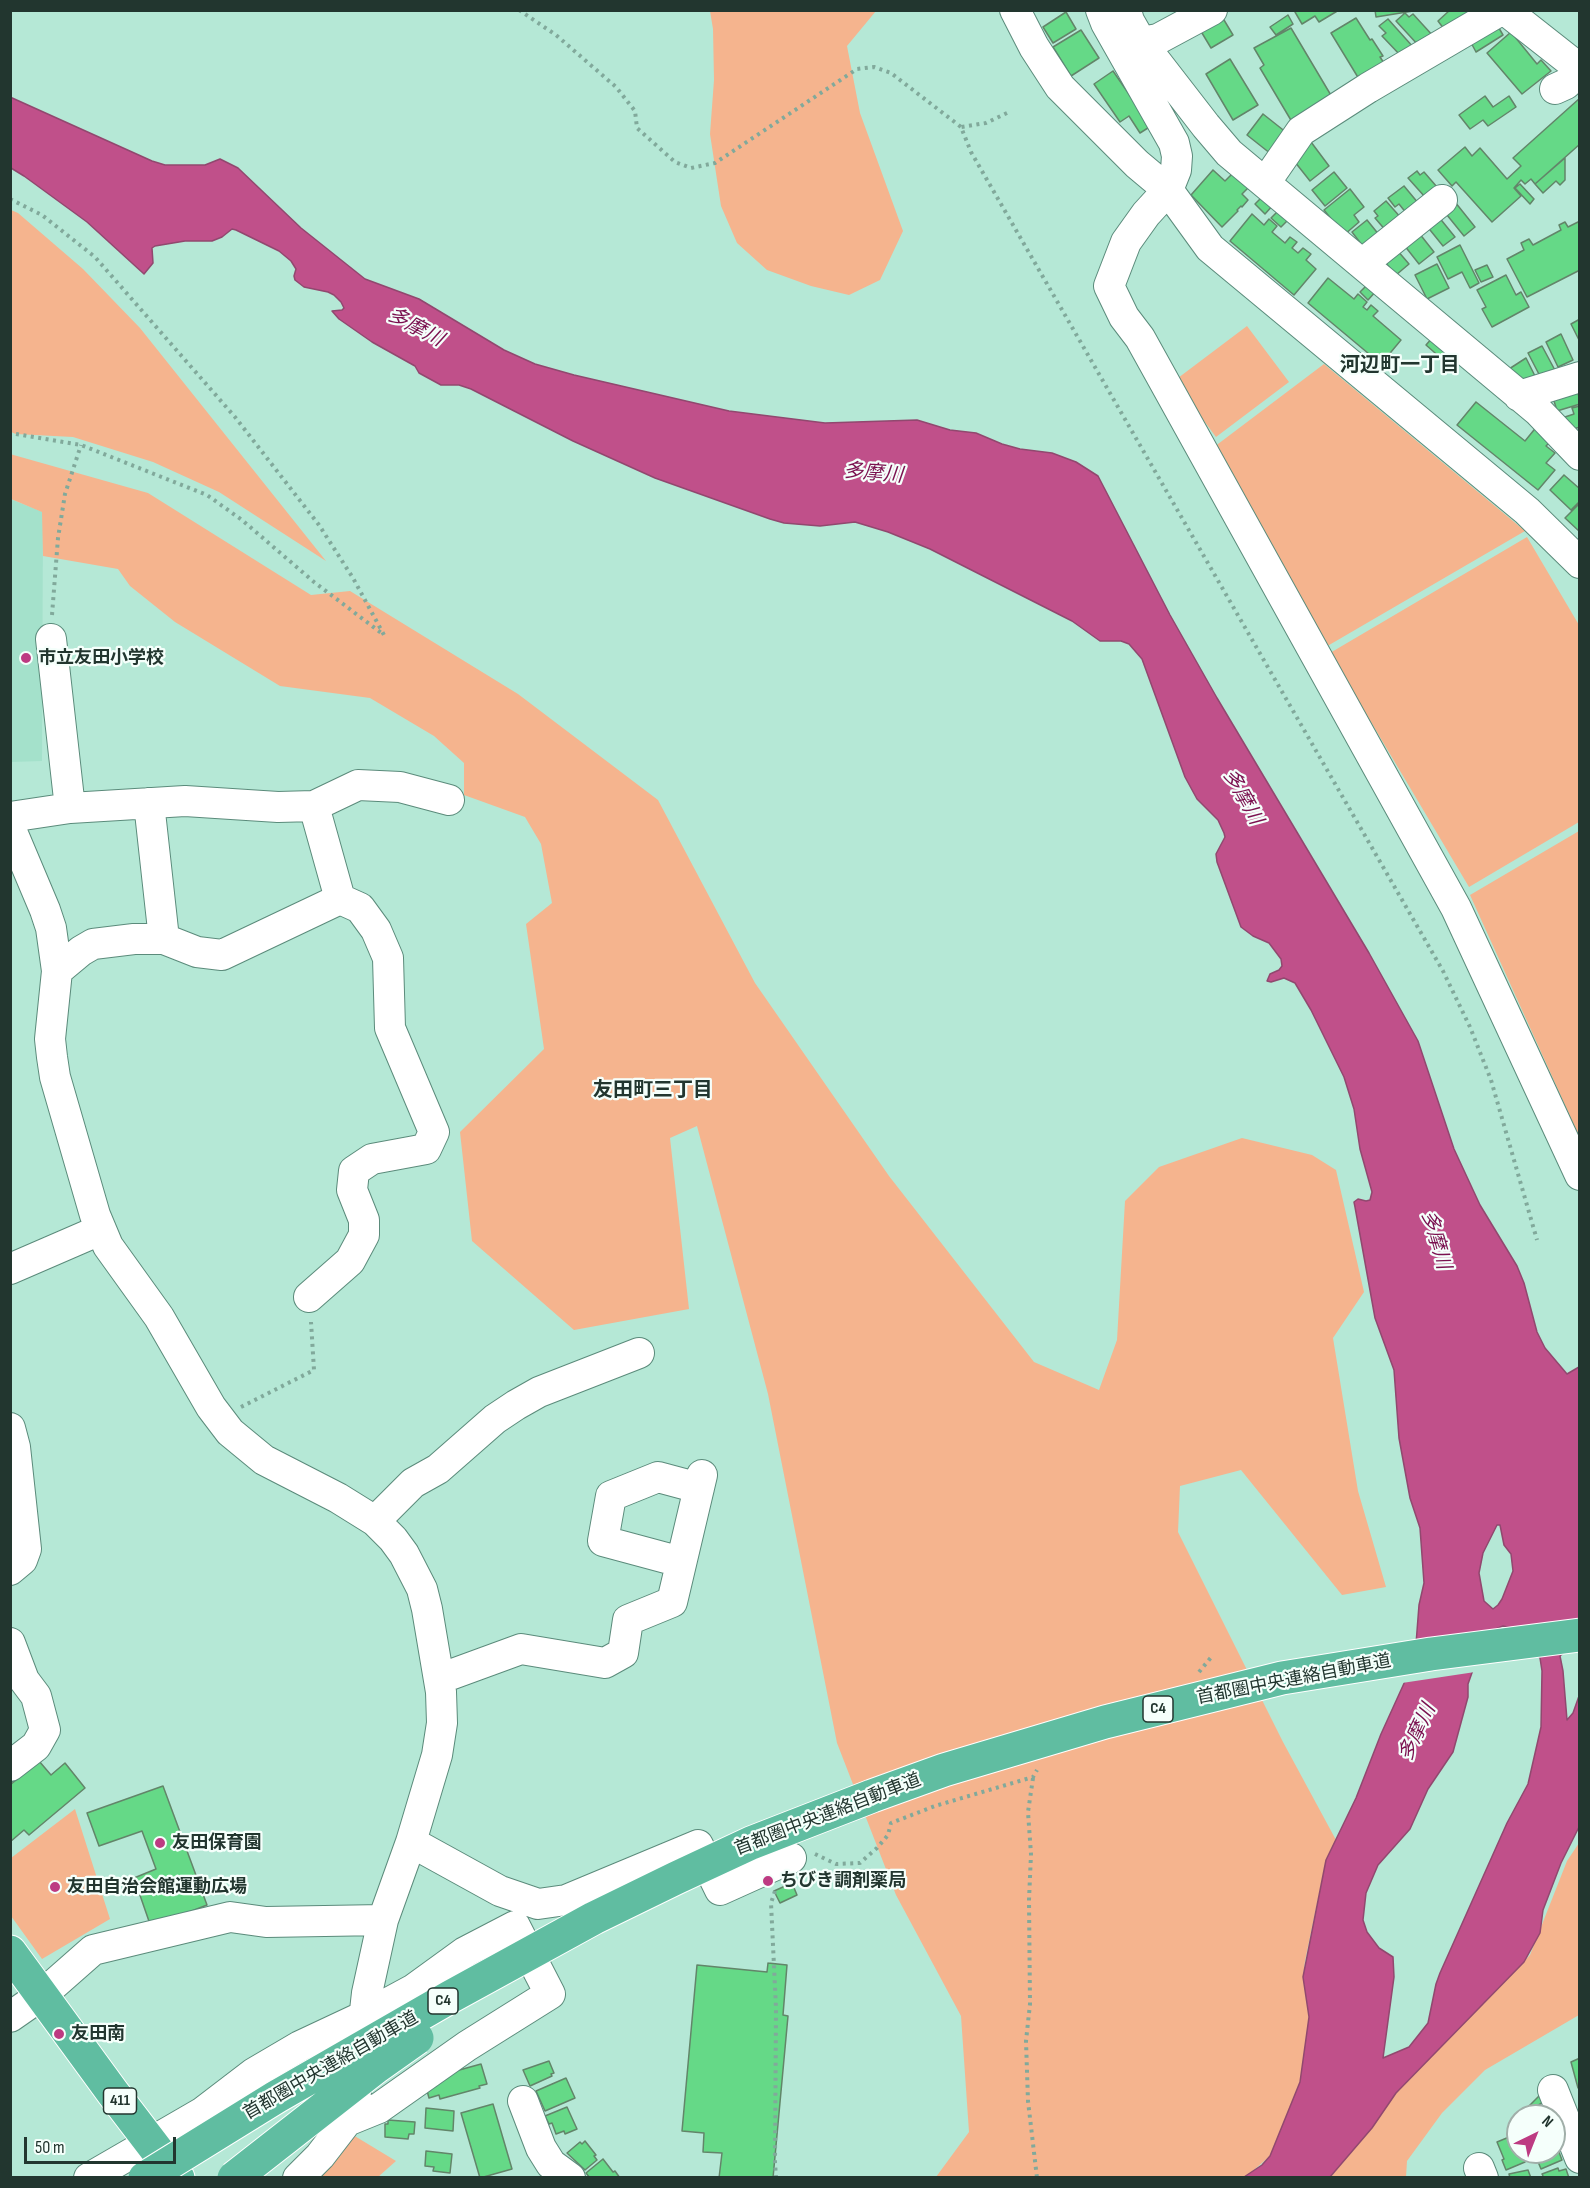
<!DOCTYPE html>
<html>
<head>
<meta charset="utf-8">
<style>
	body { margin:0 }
	#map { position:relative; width:1590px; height:2188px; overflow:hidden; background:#b5e8d6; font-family:"Sofia Sans Condensed",sans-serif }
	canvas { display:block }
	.frame { position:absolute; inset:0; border:12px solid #22362f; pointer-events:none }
	.north { position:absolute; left:1506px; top:2104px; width:60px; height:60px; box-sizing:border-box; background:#f5fffb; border:2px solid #a1afa9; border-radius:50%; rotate:43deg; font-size:16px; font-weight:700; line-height:24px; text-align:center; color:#22362f }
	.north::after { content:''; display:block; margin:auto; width:21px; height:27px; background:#bd3b82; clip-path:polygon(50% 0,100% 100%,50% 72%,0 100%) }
	.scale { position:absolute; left:24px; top:2137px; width:152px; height:27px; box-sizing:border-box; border:3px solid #22362f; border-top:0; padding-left:8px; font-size:18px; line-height:21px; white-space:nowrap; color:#22362f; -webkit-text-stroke:4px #f5fffb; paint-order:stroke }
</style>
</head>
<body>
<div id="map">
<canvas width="1590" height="2188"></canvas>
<div class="frame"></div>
<div class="north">N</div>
<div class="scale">50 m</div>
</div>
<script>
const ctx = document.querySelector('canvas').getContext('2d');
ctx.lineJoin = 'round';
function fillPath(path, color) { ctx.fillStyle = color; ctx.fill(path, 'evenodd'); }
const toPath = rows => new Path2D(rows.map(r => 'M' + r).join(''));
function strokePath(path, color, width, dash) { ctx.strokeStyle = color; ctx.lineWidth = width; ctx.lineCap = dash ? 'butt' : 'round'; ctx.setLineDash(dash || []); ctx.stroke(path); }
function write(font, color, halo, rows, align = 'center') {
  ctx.font = font + ' "Sofia Sans Condensed","Noto Sans JP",sans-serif'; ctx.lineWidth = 4.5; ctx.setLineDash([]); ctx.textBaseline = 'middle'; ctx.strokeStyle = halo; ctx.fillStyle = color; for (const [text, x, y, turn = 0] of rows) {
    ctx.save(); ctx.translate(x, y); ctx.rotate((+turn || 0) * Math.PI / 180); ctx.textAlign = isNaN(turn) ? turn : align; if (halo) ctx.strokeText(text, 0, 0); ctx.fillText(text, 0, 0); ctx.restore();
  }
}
fillPath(toPath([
	[10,499,43,512,42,761,11,762]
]), '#a4e1cb');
fillPath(toPath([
	[710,11,876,11,847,46,860,113,903,231,880,280,849,295,811,286,767,270,737,243,721,206,710,134,714,80,713,29],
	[11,210,18,213,83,269,140,328,326,561,219,492,153,462,73,437,16,434,11,432],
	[1247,326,1289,382,1216,437,1174,381],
	[1324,364,1525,531,1324,648,1214,447],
	[10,454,148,493,311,595,350,591,518,694,658,800,755,983,889,1176,1034,1362,1099,1390,1117,1340,1125,1201,1159,1167,1242,1138,1312,1155,1336,1170,1364,1292,1333,1338,1358,1491,1386,1587,1342,1595,1241,1470,1180,1486,1178,1532,1283,1742,1336,1840,1326,1860,1305,1961,1303,1977,1309,2017,1300,2082,1270,2156,1248,2175,1244,2178,936,2177,969,2132,961,2016,896,1895,837,1743,768,1394,697,1126,670,1138,689,1309,574,1330,472,1241,460,1132,544,1049,526,924,552,903,541,844,525,817,464,795,464,763,434,736,370,698,280,686,175,622,130,586,118,569,43,556,42,512,11,499],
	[1527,537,1579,625,1579,822,1469,887,1330,653],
	[1579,831,1579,1136,1470,895],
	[75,1809,110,1919,42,1959,11,1916,11,1858],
	[1579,1843,1579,2015,1485,2070,1442,2113,1407,2161,1406,2177,1330,2178,1396,2093,1530,1955,1567,1861],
	[353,2135,396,2161,378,2177,313,2178]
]), '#f5b48e');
const water = toPath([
	[10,97,152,161,165,165,205,165,220,159,238,168,301,228,365,279,419,299,504,350,535,364,574,375,729,411,825,423,917,420,950,430,976,433,1002,444,1020,449,1052,453,1076,462,1098,476,1170,615,1217,698,1369,953,1418,1041,1454,1149,1480,1205,1517,1266,1524,1283,1537,1332,1545,1348,1567,1374,1579,1367,1579,1651,1566,1650,1560,1656,1563,1671,1567,1720,1573,1713,1579,1696,1579,1827,1561,1863,1543,1910,1540,1933,1524,1962,1396,2093,1372,2128,1330,2177,1244,2177,1262,2165,1270,2156,1300,2082,1309,2017,1303,1977,1326,1860,1356,1798,1381,1734,1411,1668,1416,1644,1419,1605,1424,1583,1420,1528,1410,1498,1399,1438,1394,1370,1375,1318,1355,1207,1354,1202,1358,1199,1366,1201,1370,1200,1372,1192,1360,1149,1354,1109,1344,1077,1311,1010,1295,983,1284,978,1271,982,1267,981,1270,974,1279,970,1282,966,1281,959,1269,943,1253,936,1241,927,1217,862,1216,854,1225,837,1224,833,1218,820,1197,799,1185,777,1142,659,1129,644,1121,641,1100,641,1072,621,930,549,888,532,855,522,820,526,784,523,770,519,655,478,573,441,471,389,459,385,441,385,419,373,415,366,372,342,339,319,332,311,342,310,344,308,341,302,334,295,328,292,304,287,295,280,294,276,296,269,291,261,279,251,236,230,232,229,222,237,212,241,185,241,155,246,152,248,153,263,144,274,87,222,24,176,11,168,10,97],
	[1497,1525,1500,1525,1504,1545,1511,1554,1513,1571,1502,1599,1498,1605,1493,1609,1484,1601,1479,1573,1483,1553,1497,1525],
	[1503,1626,1519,1630,1540,1658,1542,1671,1541,1727,1528,1784,1507,1823,1440,1973,1436,1984,1428,2023,1409,2047,1383,2058,1394,1977,1393,1957,1379,1948,1367,1932,1363,1920,1366,1893,1378,1865,1410,1829,1428,1789,1453,1752,1468,1697,1468,1684,1486,1633,1503,1626]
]);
fillPath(water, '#c0508a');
strokePath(water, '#91486f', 1.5);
fillPath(toPath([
	[1478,1664,1475,1672,1402,1683,1409,1667]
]), '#b5e8d6');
const building = toPath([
	[1297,10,1339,10,1319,22,1315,16,1302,24,1295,12,1297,10],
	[1375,10,1413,10,1413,11,1376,17,1375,10],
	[1450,10,1473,10,1447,33,1438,21,1450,10],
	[1066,12,1076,29,1053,43,1043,27,1066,12],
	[1405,13,1409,17,1413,14,1434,37,1419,46,1396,21,1405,13],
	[1221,15,1233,35,1211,48,1199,28,1221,15],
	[1288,15,1293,24,1276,35,1270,27,1288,15],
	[1356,18,1370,40,1372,39,1383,56,1380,57,1384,63,1359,79,1331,33,1356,18],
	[1388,19,1414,48,1401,56,1382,36,1386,33,1379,26,1388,19],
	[1496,23,1503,35,1476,52,1469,39,1496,23],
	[1291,28,1332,97,1295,127,1260,68,1264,65,1254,48,1291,28],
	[1081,30,1099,58,1071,76,1053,47,1081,30],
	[1511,32,1537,64,1541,60,1551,71,1522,94,1487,53,1511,32],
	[1230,59,1258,105,1233,120,1206,74,1230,59],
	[1113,71,1151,126,1140,133,1129,116,1120,122,1094,84,1113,71],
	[1485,96,1493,107,1509,96,1516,107,1488,126,1483,120,1470,129,1459,115,1485,96],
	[1580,98,1580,144,1535,184,1531,179,1525,184,1521,180,1514,188,1521,196,1492,222,1456,182,1452,186,1438,170,1465,147,1472,156,1480,148,1507,179,1521,166,1513,158,1580,98],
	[1263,114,1287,133,1271,154,1247,135,1263,114],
	[1311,142,1329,166,1310,181,1291,157,1311,142],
	[1565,158,1565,180,1560,185,1556,181,1543,193,1535,184,1565,158],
	[1213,170,1225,181,1234,172,1250,186,1242,194,1248,200,1242,207,1241,206,1237,210,1238,211,1222,227,1191,195,1213,170],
	[1417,171,1420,175,1424,172,1437,187,1425,197,1408,178,1417,171],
	[1334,172,1347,188,1325,206,1312,190,1334,172],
	[1520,184,1534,199,1530,204,1515,188,1520,184],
	[1404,186,1419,204,1407,214,1399,204,1395,207,1388,198,1404,186],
	[1350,189,1364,207,1354,215,1359,222,1344,235,1324,210,1350,189],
	[1264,195,1274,204,1265,214,1255,204,1264,195],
	[1386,201,1402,219,1387,232,1375,218,1378,216,1374,211,1386,201],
	[1455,202,1475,227,1464,236,1447,215,1455,202],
	[1280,209,1290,218,1281,227,1271,218,1280,209],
	[1252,214,1264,225,1269,219,1277,226,1272,232,1285,243,1290,237,1297,242,1292,248,1298,253,1303,248,1311,254,1306,260,1316,269,1294,295,1230,241,1252,214],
	[1438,216,1455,237,1443,246,1426,225,1438,216],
	[1367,220,1380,236,1365,249,1352,232,1367,220],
	[1580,221,1580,270,1527,297,1507,259,1524,250,1521,243,1529,239,1533,245,1561,230,1559,225,1565,222,1568,227,1580,221],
	[1419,233,1434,252,1419,264,1404,245,1419,233],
	[1460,245,1479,283,1470,288,1462,272,1448,279,1437,257,1460,245],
	[1397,250,1409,264,1396,275,1384,261,1397,250],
	[1437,264,1449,288,1427,299,1415,275,1437,264],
	[1487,265,1493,277,1481,282,1475,270,1487,265],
	[1506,275,1516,295,1521,292,1529,307,1492,327,1482,309,1486,307,1477,290,1506,275],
	[1328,278,1354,299,1358,294,1367,302,1363,307,1367,310,1371,305,1378,311,1373,316,1401,340,1381,364,1308,303,1328,278],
	[1369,283,1377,290,1368,300,1360,292,1369,283],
	[1580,319,1580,342,1571,324,1580,319],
	[1561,334,1573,360,1558,367,1546,342,1561,334],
	[1433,337,1459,357,1451,367,1426,345,1433,337],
	[1542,346,1557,374,1543,382,1528,353,1542,346],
	[1526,358,1537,380,1530,383,1527,378,1522,380,1509,369,1526,358],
	[1578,392,1580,404,1557,411,1552,394,1578,392],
	[1476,402,1525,441,1538,425,1550,442,1546,446,1555,453,1546,463,1555,470,1538,490,1457,425,1476,402],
	[1580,406,1580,427,1570,430,1565,417,1574,414,1572,408,1580,406],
	[1564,475,1580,489,1580,501,1571,510,1550,490,1564,475],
	[1580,503,1580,532,1565,518,1580,503],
	[39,1761,51,1775,65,1763,85,1788,29,1835,24,1830,10,1842,10,1785,39,1761],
	[163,1786,207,1905,151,1927,134,1878,156,1869,142,1831,99,1846,87,1813,163,1786],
	[792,1883,797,1895,780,1903,774,1891,792,1883],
	[768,1963,787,1965,783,2015,788,2016,773,2178,719,2178,722,2153,703,2152,704,2133,682,2131,697,1965,767,1972,768,1963],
	[1580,2058,1580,2087,1578,2088,1571,2062,1580,2058],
	[549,2061,554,2073,551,2074,552,2076,530,2086,523,2070,549,2061],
	[481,2064,487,2084,479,2086,480,2088,440,2099,439,2095,429,2098,426,2087,434,2077,481,2064],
	[566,2078,575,2098,545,2111,536,2091,566,2078],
	[1539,2096,1545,2101,1529,2111,1527,2108,1539,2096],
	[493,2104,512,2169,480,2178,461,2113,493,2104],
	[1540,2106,1545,2116,1520,2116,1520,2115,1540,2106],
	[567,2107,577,2129,565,2134,564,2131,556,2134,552,2123,549,2124,545,2116,567,2107],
	[426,2108,454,2111,453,2131,425,2128,426,2108],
	[388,2120,415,2122,414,2134,409,2134,408,2139,385,2137,385,2124,388,2124,388,2120],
	[1514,2135,1518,2145,1518,2152,1521,2152,1525,2162,1506,2170,1502,2160,1504,2159,1497,2142,1514,2135],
	[1556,2140,1559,2146,1557,2147,1562,2160,1541,2169,1534,2152,1554,2152,1554,2141,1556,2140],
	[585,2141,596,2155,594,2156,597,2160,585,2170,567,2153,580,2142,582,2144,585,2141],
	[426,2151,452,2154,450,2173,433,2171,434,2167,425,2166,426,2151],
	[603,2159,613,2172,615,2171,620,2178,590,2178,586,2173,603,2159],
	[1558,2168,1559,2171,1566,2169,1569,2178,1544,2178,1542,2174,1558,2168],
	[1528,2170,1531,2178,1510,2178,1509,2174,1528,2170]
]);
fillPath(building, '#65d987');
strokePath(building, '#628569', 1.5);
const minor = toPath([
	[1015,10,1034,47,1060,87,1137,164,1168,190,1210,248,1527,511,1580,563],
	[1101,10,1106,23,1174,143,1177,156,1176,170,1168,190,1146,214,1126,242,1109,286,1124,317,1140,338,1456,908,1580,1175],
	[1126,10,1129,21,1141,42,1206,126,1229,153,1538,411,1580,455],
	[1505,10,1580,69],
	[1141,42,1158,39,1212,10],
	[1555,89,1566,84,1580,70],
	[1265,183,1301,131,1368,88,1501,10],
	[1362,264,1442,200],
	[1519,396,1580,377],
	[51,639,70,808],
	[149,803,164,939],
	[314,806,358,785,400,787,449,800],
	[10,817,70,808,185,801,278,807,314,806,340,899,360,908,376,930,388,958,390,1028,434,1132,426,1149,372,1159,354,1171,352,1190,364,1220,364,1235,350,1261,309,1297],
	[10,827,45,910,51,928,57,971,50,1039,52,1057,55,1077,95,1215,108,1246,159,1317,211,1407,230,1432,264,1460,338,1498,375,1521,393,1539,404,1554,422,1589,427,1609,441,1692,442,1723,437,1755,411,1842,383,1920,367,1993,355,2100,347,2121,320,2156,298,2178],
	[57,971,81,951,93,944,134,939,164,939,197,952,222,955,340,899],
	[10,1269,100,1230],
	[10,1428,15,1447,26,1549,22,1560,10,1570],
	[375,1521,413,1483,438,1469,495,1419,516,1405,539,1392,639,1353],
	[681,1562,603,1541,611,1496,658,1477,699,1488],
	[10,1643,24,1680,36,1696,45,1730,36,1746,10,1766],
	[439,1679,521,1649,605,1663,623,1653,628,1620,672,1602,702,1475],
	[411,1842,500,1891,538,1904,566,1900,698,1845,720,1890,791,1858],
	[10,2017,43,1994,93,1950,230,1917,266,1922,383,1920],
	[1553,2090,1580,2158],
	[523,2101,541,2148,551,2164,570,2178],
	[1479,2168,1483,2178],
	[89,2178,203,2112,254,2073,300,2046,364,2016,414,1989,465,1952,515,1926,550,1994,467,2046,379,2108,347,2121]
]);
const highway = toPath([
	[10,1952,113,2093,178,2178]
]);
strokePath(minor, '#5b8b7b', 32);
strokePath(highway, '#fff', 35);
strokePath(toPath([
	[519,10,556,35,616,87,635,111,637,128,675,162,691,168,715,163,857,69,874,67,891,73,961,127],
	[1007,113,986,123,961,127,971,152,1443,971,1470,1027,1491,1080,1537,1240],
	[10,199,42,215,95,257,235,417,319,525,353,578,384,635,314,582,242,520,207,495,81,445,10,433],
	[52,615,58,538,65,494,81,445],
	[241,1407,314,1370,311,1322],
	[1199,1672,1213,1655],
	[1033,1778,1028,1812,1031,1854,1029,1900,1030,2004,1026,2041,1028,2101,1037,2178],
	[815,1854,836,1864,860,1863,877,1848,888,1835,891,1823,935,1806,1033,1777,1037,1770],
	[775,1891,771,1903,776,2008,775,2162,776,2178]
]), '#81a99b', 4, [3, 4.5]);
strokePath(minor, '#fff', 30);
strokePath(highway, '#60bda1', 33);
const highwayBridge = toPath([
	[145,2178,276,2097,450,1997,594,1918,676,1878,751,1843,872,1796,944,1770,1105,1722,1282,1678,1431,1654,1580,1635],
	[234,2178,376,2067,417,2038]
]);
strokePath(highwayBridge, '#fff', 35, []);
strokePath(highwayBridge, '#60bda1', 33);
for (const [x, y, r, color] of [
	[26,658,6,"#bd3b82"],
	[160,1843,6,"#bd3b82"],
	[768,1881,6,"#bd3b82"],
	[55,1887,6,"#bd3b82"],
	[59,2034,6,"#bd3b82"]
]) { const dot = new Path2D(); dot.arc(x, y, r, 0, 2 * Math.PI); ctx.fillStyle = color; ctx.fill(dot); strokePath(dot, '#f5fffb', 2); }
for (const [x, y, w] of [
	[1158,1709,30],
	[443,2001,30],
	[120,2101,33]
]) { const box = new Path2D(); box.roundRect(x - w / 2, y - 13, w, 26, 4.5); ctx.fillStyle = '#f5fffb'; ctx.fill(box); strokePath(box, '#22362f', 1.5); }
write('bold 16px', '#22362f', null, [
	["C4",1158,1709],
	["C4",443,2001],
	["411",120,2101]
]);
write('bold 18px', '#22362f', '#f5fffb', [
	["市立友田小学校",38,658],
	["友田保育園",172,1843],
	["ちびき調剤薬局",780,1881],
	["友田自治会館運動広場",67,1887],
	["友田南",71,2034]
], 'left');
write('18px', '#22362f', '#f5fffb', [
	["首都圏中央連絡自動車道",1294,1680,-11],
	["首都圏中央連絡自動車道",828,1815,-21],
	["首都圏中央連絡自動車道",331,2066,-30]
]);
write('italic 20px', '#7a104f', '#f5fffb', [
	["多摩川",415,328,28],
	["多摩川",873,474,5],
	["多摩川",1242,797,61],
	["多摩川",1435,1240,74],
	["多摩川",1418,1733,-65]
]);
write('bold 20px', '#22362f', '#f5fffb', [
	["河辺町一丁目",1400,366],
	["友田町三丁目",653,1091]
]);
</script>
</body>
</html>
